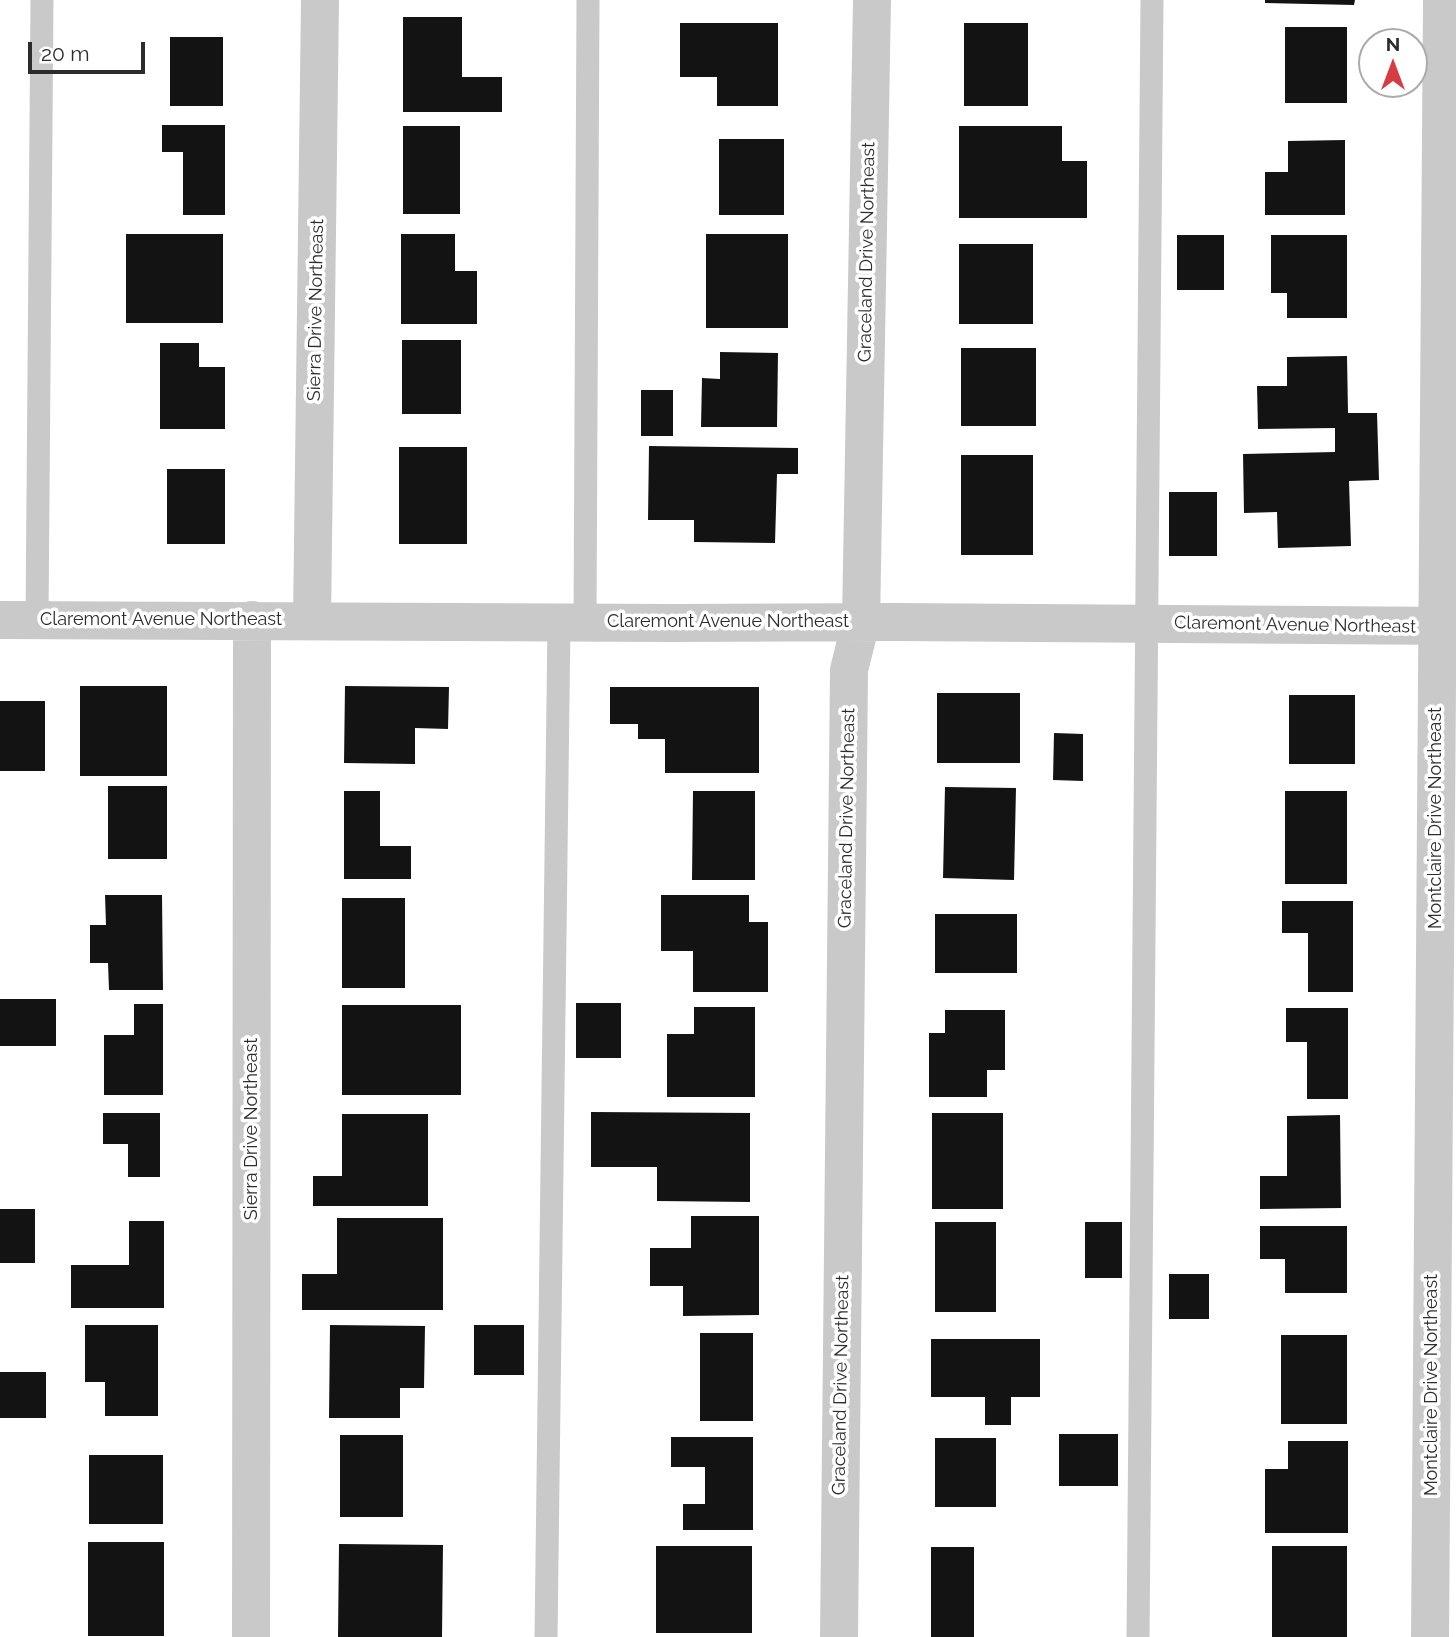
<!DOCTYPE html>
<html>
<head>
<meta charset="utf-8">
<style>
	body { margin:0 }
	#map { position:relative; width:1456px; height:1637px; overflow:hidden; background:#fff; font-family:Raleway,sans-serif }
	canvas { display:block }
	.north { position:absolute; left:1358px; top:28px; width:70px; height:70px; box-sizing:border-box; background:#fff; border:2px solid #ababab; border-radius:50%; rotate:0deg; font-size:19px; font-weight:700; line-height:28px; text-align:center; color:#2c2c2c }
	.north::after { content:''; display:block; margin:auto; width:24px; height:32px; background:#d63c41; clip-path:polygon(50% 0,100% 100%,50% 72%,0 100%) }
	.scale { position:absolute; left:28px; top:42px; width:117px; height:32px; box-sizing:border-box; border:4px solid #2c2c2c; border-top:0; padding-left:9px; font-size:21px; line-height:24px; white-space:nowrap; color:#2c2c2c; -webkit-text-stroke:5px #fff; paint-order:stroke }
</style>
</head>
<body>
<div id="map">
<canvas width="1456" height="1637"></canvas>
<div class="north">N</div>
<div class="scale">20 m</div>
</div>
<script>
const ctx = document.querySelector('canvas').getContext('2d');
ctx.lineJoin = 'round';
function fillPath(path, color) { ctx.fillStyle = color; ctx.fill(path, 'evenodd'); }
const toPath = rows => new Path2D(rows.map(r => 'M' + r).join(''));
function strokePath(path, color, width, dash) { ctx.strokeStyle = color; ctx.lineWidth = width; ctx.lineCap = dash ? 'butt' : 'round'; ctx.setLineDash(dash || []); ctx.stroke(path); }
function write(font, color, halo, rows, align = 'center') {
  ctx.font = font + ' Raleway,sans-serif'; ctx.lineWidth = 7; ctx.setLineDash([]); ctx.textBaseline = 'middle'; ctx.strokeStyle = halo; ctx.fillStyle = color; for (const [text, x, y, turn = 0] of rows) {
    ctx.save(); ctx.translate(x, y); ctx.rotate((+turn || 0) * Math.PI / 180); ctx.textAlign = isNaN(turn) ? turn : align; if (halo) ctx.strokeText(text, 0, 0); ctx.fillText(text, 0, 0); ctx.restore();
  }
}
fillPath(toPath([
	[1265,0,1355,0,1354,5,1265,3],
	[403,17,462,17,462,77,502,77,502,112,403,112],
	[680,23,778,23,778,106,717,106,717,77,680,77],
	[964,23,1028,23,1028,106,964,106],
	[1285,27,1347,27,1347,103,1285,103],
	[170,37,223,37,223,106,170,106],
	[162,125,225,125,225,215,183,215,183,152,162,152],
	[403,126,460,126,460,214,403,214],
	[959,126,1062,126,1062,161,1087,161,1087,218,959,218],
	[719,139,784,139,784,215,719,215],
	[1345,140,1345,215,1265,215,1265,172,1288,172,1288,141],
	[126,234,223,234,223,323,126,323],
	[401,234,455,234,455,271,477,271,477,324,401,324],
	[706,234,788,234,788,328,706,328],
	[1177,235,1224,235,1224,290,1177,290],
	[1271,235,1347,235,1347,318,1287,318,1287,293,1271,293],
	[959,244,1033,244,1033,324,959,324],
	[402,340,461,340,461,414,402,414],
	[160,343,199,343,199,367,225,367,225,429,160,429],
	[961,348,1036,348,1036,426,961,426],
	[720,352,778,353,777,427,701,427,702,378,720,379],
	[1347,356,1348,413,1377,413,1379,480,1349,481,1351,546,1278,548,1277,512,1244,513,1243,454,1335,452,1335,428,1258,429,1257,386,1287,386,1287,357],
	[641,390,673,390,673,436,641,436],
	[649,446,798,448,798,474,777,474,775,543,694,542,694,520,648,520],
	[399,447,467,447,467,544,399,544],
	[961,455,1033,455,1033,555,961,555],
	[167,469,225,469,225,544,167,544],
	[1169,492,1217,492,1217,556,1169,556],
	[80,686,167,686,167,776,80,776],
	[345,686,449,687,448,729,415,728,415,764,344,763],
	[610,687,759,687,759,773,665,773,665,739,638,739,638,724,610,724],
	[937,693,1020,693,1020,763,937,763],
	[1289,695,1355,695,1355,764,1289,764],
	[0,701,45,701,45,771,0,771],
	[1054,733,1083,734,1083,781,1053,780],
	[108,786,167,786,167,859,108,859],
	[945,787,1016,788,1014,880,943,878],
	[344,791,380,791,380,846,411,846,411,879,344,879],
	[693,791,755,791,755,880,692,880],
	[1285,791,1347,791,1347,884,1285,884],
	[105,895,162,895,163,990,109,990,108,963,90,963,90,925,106,925],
	[661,895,749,895,749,922,768,922,768,992,693,992,693,951,661,951],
	[342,898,405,898,405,988,342,988],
	[1282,901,1353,901,1353,992,1308,992,1308,933,1282,933],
	[935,914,1017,914,1017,973,935,973],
	[0,999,56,999,56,1046,0,1046],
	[576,1003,621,1003,621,1058,576,1058],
	[134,1004,163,1004,163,1095,104,1095,104,1035,134,1035],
	[342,1005,461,1005,461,1095,342,1095],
	[694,1007,755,1007,755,1097,667,1097,667,1034,694,1034],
	[1286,1008,1348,1008,1348,1099,1307,1099,1307,1042,1286,1042],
	[945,1010,1005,1010,1005,1070,987,1070,987,1097,929,1097,929,1033,945,1033],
	[591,1112,750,1113,750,1202,657,1201,657,1167,591,1167],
	[103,1113,160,1113,160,1177,128,1177,128,1144,103,1144],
	[932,1113,1003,1113,1003,1209,932,1209],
	[342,1114,428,1114,428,1206,313,1206,313,1176,342,1176],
	[1340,1115,1341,1208,1260,1209,1260,1176,1287,1176,1287,1116],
	[0,1209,35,1209,35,1263,0,1263],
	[691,1216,759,1216,759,1315,683,1316,683,1286,650,1286,650,1248,691,1248],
	[337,1218,443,1218,443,1310,302,1310,302,1274,337,1274],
	[129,1221,164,1221,164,1308,71,1308,71,1265,129,1265],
	[935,1222,996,1222,996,1312,935,1312],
	[1085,1222,1122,1222,1122,1278,1085,1278],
	[1260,1226,1347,1226,1347,1293,1285,1293,1285,1259,1260,1259],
	[1169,1274,1209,1274,1209,1319,1169,1319],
	[85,1325,158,1325,158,1416,105,1416,105,1382,85,1382],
	[330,1325,425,1326,424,1388,400,1388,400,1418,329,1418],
	[474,1325,524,1325,524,1375,474,1375],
	[700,1333,753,1333,753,1421,700,1421],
	[1281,1335,1347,1335,1347,1424,1281,1424],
	[931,1339,1040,1339,1040,1397,1011,1397,1011,1425,985,1425,985,1397,931,1397],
	[0,1372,46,1372,46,1418,0,1418],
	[1059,1434,1118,1434,1118,1486,1059,1486],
	[340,1435,403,1435,403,1517,340,1517],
	[671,1437,753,1437,753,1530,683,1530,683,1504,705,1504,705,1467,671,1467],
	[935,1438,996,1438,996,1507,935,1507],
	[1288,1441,1348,1441,1348,1533,1265,1533,1265,1469,1288,1469],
	[89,1455,163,1455,163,1524,89,1524],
	[88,1542,164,1542,164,1636,88,1636],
	[339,1544,443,1545,442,1637,338,1637],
	[656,1546,752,1546,752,1633,656,1633],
	[1272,1546,1347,1546,1347,1637,1272,1637],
	[931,1547,974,1547,974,1637,931,1637]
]), '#131313');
strokePath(toPath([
	[37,620,42,0],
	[585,622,588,0],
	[546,1637,559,622],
	[1138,1637,1152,0]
]), '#c9c9c9', 23);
strokePath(toPath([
	[0,620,675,623,896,622,1456,626],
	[312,620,320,0],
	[251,1637,252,620],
	[839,1637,849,670,861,622,872,0],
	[1430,1637,1442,0]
]), '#c9c9c9', 38);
write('18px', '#2c2c2c', '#fff', [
	["Graceland Drive Northeast",867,252,-89],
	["Sierra Drive Northeast",316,310,-89],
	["Claremont Avenue Northeast",161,620],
	["Claremont Avenue Northeast",728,622],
	["Claremont Avenue Northeast",1295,625,1],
	["Graceland Drive Northeast",847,818,-89],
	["Montclaire Drive Northeast",1436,818,-90],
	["Sierra Drive Northeast",252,1129,-90],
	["Graceland Drive Northeast",841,1385,-89],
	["Montclaire Drive Northeast",1432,1385,-90]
]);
</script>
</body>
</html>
